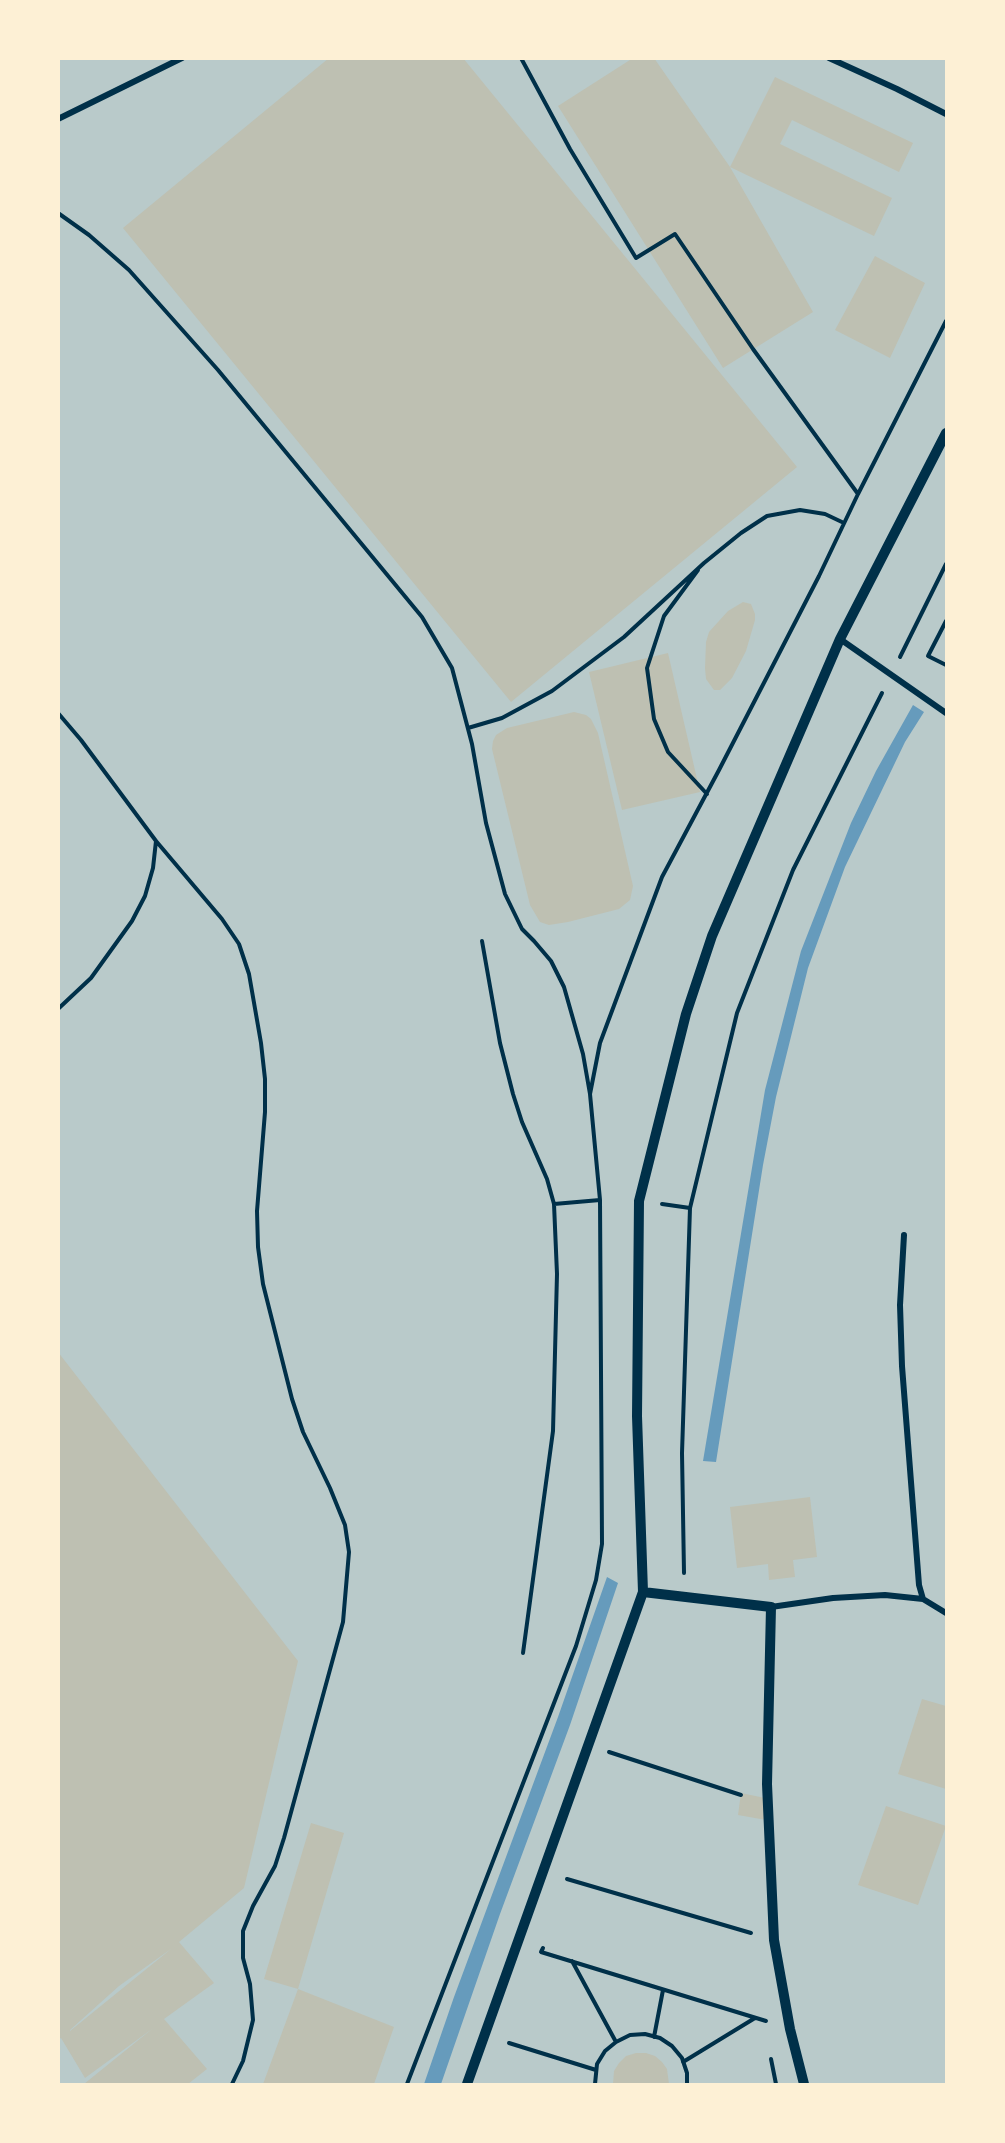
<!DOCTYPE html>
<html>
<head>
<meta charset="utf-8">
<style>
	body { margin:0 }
	#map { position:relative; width:1005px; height:2143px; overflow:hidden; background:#fdf0d5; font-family:Inter,sans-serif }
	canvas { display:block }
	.frame { position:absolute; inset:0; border:60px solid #fdf0d5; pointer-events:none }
</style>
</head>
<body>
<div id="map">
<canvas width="1005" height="2143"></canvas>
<div class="frame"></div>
</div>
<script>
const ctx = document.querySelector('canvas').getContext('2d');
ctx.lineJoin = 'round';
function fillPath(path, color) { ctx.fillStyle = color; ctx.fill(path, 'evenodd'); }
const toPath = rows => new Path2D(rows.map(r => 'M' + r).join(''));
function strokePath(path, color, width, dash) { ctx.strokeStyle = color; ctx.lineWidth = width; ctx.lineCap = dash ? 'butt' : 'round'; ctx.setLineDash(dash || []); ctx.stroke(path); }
fillPath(toPath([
	[58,59,946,59,946,2084,59,2084]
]), '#b9caca');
fillPath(toPath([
	[913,705,924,712,905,742,845,867,808,968,776,1097,763,1165,716,1462,703,1461,765,1090,801,951,851,823,876,771],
	[607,1577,618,1583,570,1725,500,1914,441,2084,424,2084,454,1997,558,1717]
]), '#669bbc');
fillPath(toPath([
	[329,58,463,58,797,467,511,702,123,228],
	[633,58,654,58,730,167,813,312,723,368,558,106],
	[775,77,913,143,899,172,792,120,780,144,892,198,874,236,730,167],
	[875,256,925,283,890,358,835,330],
	[743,602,751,604,755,614,755,620,746,651,732,678,720,690,714,690,706,679,705,668,706,642,709,632,728,611],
	[668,653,700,792,622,810,589,672],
	[574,712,586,715,591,719,598,733,633,886,630,900,619,909,568,922,549,925,540,922,530,905,492,749,493,741,496,735,507,728],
	[58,1352,298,1661,244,1888,179,1942,214,1983,164,2019,207,2069,188,2084,84,2084,152,2029,85,2078,61,2038,58,2040],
	[171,1949,70,2031,70,2030,119,1986],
	[810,1497,817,1557,793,1560,795,1577,769,1580,768,1564,737,1568,730,1507],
	[922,1699,946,1706,946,1789,898,1774],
	[741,1793,765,1798,766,1820,738,1815],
	[886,1806,946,1826,918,1905,858,1885],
	[311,1823,344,1833,298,1989,264,1979],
	[298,1989,394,2027,374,2084,263,2084],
	[636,2053,646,2053,655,2056,662,2062,667,2069,669,2084,613,2084,614,2071,619,2063,626,2056]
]), '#bec0b2');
strokePath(toPath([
	[521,58,570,149,636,258,675,234,753,349,858,494,819,576,719,770,662,877,600,1043,590,1094],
	[58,213,89,235,129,270,218,370,422,617,452,668,472,744,486,823,505,894,522,929,534,941,551,961,564,987,583,1054,590,1094,600,1200],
	[858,494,946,321],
	[698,570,664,616,647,668,654,719,668,752,707,794],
	[946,621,928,656,946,665],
	[900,657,946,564],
	[58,713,81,740,156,841,153,868,145,896,132,921,91,978,58,1009],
	[468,728,502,718,552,691,624,637,704,563,741,533,767,516,800,510,825,514,844,523],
	[156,841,222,919,239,944,249,974,261,1043,265,1079,265,1112,257,1211,258,1247,263,1284,292,1399,303,1432,330,1488,345,1525,349,1552,343,1622,284,1838,275,1866,253,1906,243,1931,243,1958,250,1984,253,2020,243,2061,232,2084],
	[662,1204,690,1208,737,1013,793,870,882,693],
	[684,1573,682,1453,690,1208],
	[523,1653,553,1431,557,1274,554,1204],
	[609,1752,741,1795],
	[567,1879,751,1933],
	[543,1948,541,1952,766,2021],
	[572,1961,616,2042],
	[654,2037,663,1990],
	[509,2043,596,2070],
	[771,2059,776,2084],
	[683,2062,755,2018],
	[407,2084,576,1646,596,1580,602,1544,600,1200,554,1204,547,1179,522,1122,513,1094,500,1043,482,941],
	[595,2084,597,2064,605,2051,616,2042,630,2035,645,2034,660,2038,672,2046,682,2058,687,2073,687,2084]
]), '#003049', 4);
strokePath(toPath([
	[829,58,897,89,946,114],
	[58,119,182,58],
	[840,639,946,713],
	[904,1235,900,1305,902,1366,919,1585,923,1599],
	[771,1607,833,1598,885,1595,923,1599,946,1613]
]), '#003049', 6);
strokePath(toPath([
	[643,1592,771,1607,767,1784,774,1940,790,2029,804,2084],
	[467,2084,643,1592,637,1416,639,1201,686,1014,712,936,840,639,946,433]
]), '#003049', 10);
</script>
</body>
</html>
